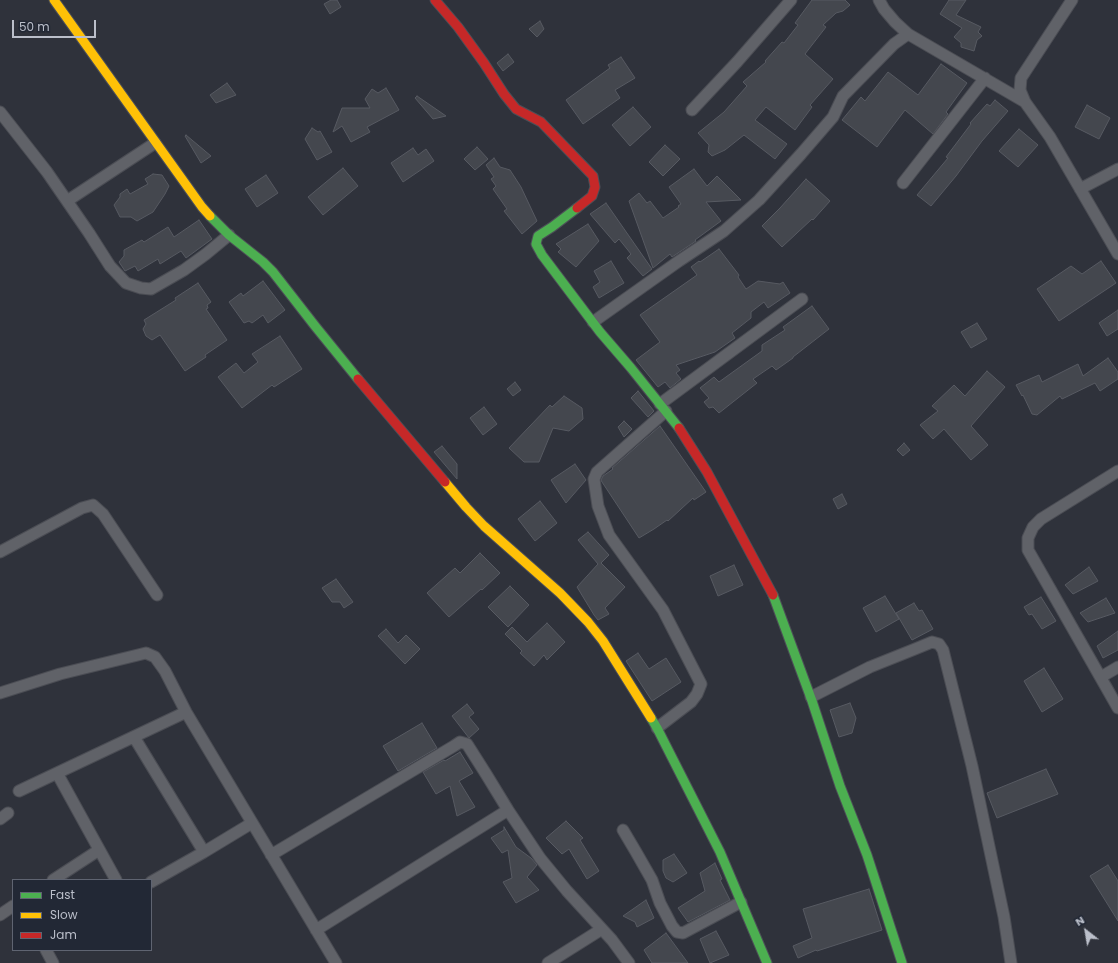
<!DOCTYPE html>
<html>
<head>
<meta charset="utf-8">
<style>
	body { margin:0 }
	#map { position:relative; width:1118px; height:963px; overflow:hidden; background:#2f323b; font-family:Poppins,sans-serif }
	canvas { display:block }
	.legend { position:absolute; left:12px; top:879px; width:140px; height:72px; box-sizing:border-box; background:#222835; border:1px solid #5f6471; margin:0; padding:5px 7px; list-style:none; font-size:12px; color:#bbbfca }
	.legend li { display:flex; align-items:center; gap:8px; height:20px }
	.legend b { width:20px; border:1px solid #5f6471 }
	.north { position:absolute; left:1066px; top:911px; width:40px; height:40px; -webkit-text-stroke:3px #222835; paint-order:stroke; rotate:329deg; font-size:11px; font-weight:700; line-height:16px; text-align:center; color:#bbbfca }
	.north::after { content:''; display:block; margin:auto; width:14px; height:18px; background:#bbbfca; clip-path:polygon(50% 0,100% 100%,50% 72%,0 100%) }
	.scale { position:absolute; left:12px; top:20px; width:84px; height:18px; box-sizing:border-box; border:2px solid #bbbfca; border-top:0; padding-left:5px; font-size:12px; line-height:14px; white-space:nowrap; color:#bbbfca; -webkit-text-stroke:3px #222835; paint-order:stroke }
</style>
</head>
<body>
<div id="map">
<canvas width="1118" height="963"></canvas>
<ul class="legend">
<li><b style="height:5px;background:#4caf50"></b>Fast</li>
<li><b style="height:5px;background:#ffc107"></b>Slow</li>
<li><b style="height:5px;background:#c62828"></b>Jam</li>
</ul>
<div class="north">N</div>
<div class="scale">50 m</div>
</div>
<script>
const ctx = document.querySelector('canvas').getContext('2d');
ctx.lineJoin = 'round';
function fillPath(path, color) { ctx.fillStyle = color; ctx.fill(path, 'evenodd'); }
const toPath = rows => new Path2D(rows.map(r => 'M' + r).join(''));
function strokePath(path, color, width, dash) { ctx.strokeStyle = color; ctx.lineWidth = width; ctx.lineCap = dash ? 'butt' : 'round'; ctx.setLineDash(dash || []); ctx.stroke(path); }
const building = toPath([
	[331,0,337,0,341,7,330,14,324,4,331,0],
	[812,0,845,0,850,5,843,11,836,13,823,25,826,27,805,54,833,79,810,105,812,107,795,130,766,107,755,120,787,144,775,159,744,135,725,150,712,156,708,152,709,145,698,133,724,112,747,86,743,82,766,62,765,61,782,42,784,43,798,25,795,23,812,0],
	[949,0,966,0,956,15,981,27,978,32,982,36,977,40,974,51,961,47,961,43,954,37,962,28,940,14,949,0],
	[540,21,544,29,537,37,529,29,540,21],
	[508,54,514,62,503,71,497,63,508,54],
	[621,57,635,78,615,90,620,98,583,124,566,100,610,68,608,65,621,57],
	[941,64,967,83,946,112,948,114,933,134,905,110,877,147,842,120,861,97,865,101,888,72,918,95,941,64],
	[227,83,236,95,216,103,210,95,227,83],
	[386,88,399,110,367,127,370,132,351,142,342,126,333,132,342,108,370,108,365,99,372,89,378,93,386,88],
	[417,96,446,116,433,119,415,98,417,96],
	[995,100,1008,111,982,141,956,176,931,206,917,195,948,158,946,157,971,124,970,123,987,104,990,106,995,100],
	[1087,105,1110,118,1099,139,1075,127,1087,105],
	[633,107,651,127,630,146,612,125,633,107],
	[312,128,318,132,320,131,332,152,317,160,305,139,312,128],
	[1019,129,1038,145,1018,167,999,151,1019,129],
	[186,135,211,156,201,163,185,136,186,135],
	[665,145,680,159,663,176,649,162,665,145],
	[477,147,488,159,475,170,464,159,477,147],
	[413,148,418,155,426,149,434,161,403,182,391,163,413,148],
	[494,158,500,167,510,170,521,187,537,221,522,234,504,211,507,209,493,189,496,186,491,179,494,177,486,165,494,158],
	[343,168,358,186,323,215,308,197,343,168],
	[694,169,707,186,717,176,741,200,706,202,721,221,695,240,696,241,672,257,670,254,653,268,629,201,639,193,647,203,650,201,663,218,679,207,678,206,681,204,669,187,694,169],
	[153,174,162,175,169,186,165,194,153,212,137,221,131,217,120,217,114,205,120,197,120,194,127,189,130,194,148,184,145,179,153,174],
	[266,175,278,193,257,207,245,189,266,175],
	[806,179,830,201,813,220,812,219,782,247,762,226,780,208,806,179],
	[606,203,652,269,643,276,627,258,631,254,619,239,615,243,590,214,606,203],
	[199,220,212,239,186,258,181,251,160,264,158,259,138,271,135,266,125,271,119,262,124,256,124,250,142,240,144,242,168,227,174,237,199,220],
	[588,224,599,241,576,267,558,252,561,249,556,244,588,224],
	[719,249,739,275,738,277,746,289,758,281,780,284,783,282,790,293,768,308,764,302,751,312,751,318,732,333,735,338,715,352,676,365,680,370,676,373,681,379,670,388,665,382,658,387,636,360,660,342,640,315,697,275,691,267,699,261,700,262,719,249],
	[611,261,624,283,599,298,593,287,600,282,594,271,611,261],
	[1101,261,1116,283,1059,321,1037,289,1071,266,1082,274,1101,261],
	[263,281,285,310,268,323,263,315,252,323,249,321,244,323,229,302,241,293,243,296,263,281],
	[198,283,211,302,207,305,208,308,206,309,227,340,205,355,206,357,185,371,160,335,152,340,146,336,143,329,146,324,144,320,176,300,175,298,198,283],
	[812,306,829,329,793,357,793,358,776,370,772,366,753,379,757,383,719,413,713,407,709,408,704,402,709,398,700,388,714,377,719,382,762,351,762,345,785,330,783,327,812,306],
	[1118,310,1118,329,1107,336,1099,323,1118,310],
	[977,323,987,339,971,348,961,332,977,323],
	[280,336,302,369,274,387,272,385,242,408,218,377,236,363,244,373,258,362,252,354,280,336],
	[1108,358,1118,372,1118,379,1100,391,1095,383,1062,399,1060,396,1037,415,1032,414,1023,395,1022,396,1016,385,1039,375,1042,382,1078,364,1083,376,1108,358],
	[987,371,1005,387,971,426,988,445,971,460,944,429,933,439,920,425,938,411,932,406,954,385,965,396,987,371],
	[515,382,521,390,513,396,507,389,515,382],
	[638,391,654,411,648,417,631,398,638,391],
	[564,396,582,408,583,419,569,431,553,428,539,462,524,462,509,448,550,405,552,407,564,396],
	[484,407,497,424,483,435,470,418,484,407],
	[624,421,632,429,624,437,618,427,624,421],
	[660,426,706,492,694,500,693,498,668,521,667,520,654,529,639,538,602,482,601,480,603,476,613,469,612,468,660,426],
	[904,443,910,450,903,456,897,450,904,443],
	[442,446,457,464,457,479,434,452,442,446],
	[575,464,586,480,566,503,551,480,575,464],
	[842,494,847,504,838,509,833,499,842,494],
	[540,501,557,523,535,541,518,519,540,501],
	[588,532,609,555,601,563,625,587,605,608,609,614,598,620,594,615,577,587,598,564,578,540,588,532],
	[480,553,500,573,482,590,481,589,449,617,427,593,455,568,460,573,480,553],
	[734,565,743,585,718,596,710,576,734,565],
	[1089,567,1098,581,1073,594,1065,585,1089,567],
	[336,579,353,602,344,608,340,602,332,602,322,588,336,579],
	[510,586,529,605,508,627,488,607,510,586],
	[885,596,899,619,876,632,863,608,885,596],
	[1041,597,1056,621,1042,629,1032,614,1029,615,1024,607,1041,597],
	[1106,598,1115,613,1088,622,1080,613,1106,598],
	[914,603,919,611,922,610,933,629,912,640,896,613,914,603],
	[547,623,565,642,547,660,544,655,534,666,520,653,522,651,505,634,512,627,527,642,547,623],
	[386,629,398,643,406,635,420,649,405,664,378,636,386,629],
	[1118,631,1118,650,1103,658,1097,646,1118,631],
	[638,653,649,669,666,658,681,682,652,701,626,661,638,653],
	[1044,668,1063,699,1042,712,1024,681,1044,668],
	[850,703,856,718,852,733,839,737,830,710,850,703],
	[467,704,474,713,469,717,479,729,469,738,452,716,467,704],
	[422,723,437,748,398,771,383,746,422,723],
	[460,752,473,773,459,781,475,807,457,816,450,786,436,794,423,772,444,760,445,761,460,752],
	[1046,769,1058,794,997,818,987,793,1046,769],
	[566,821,583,838,580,840,599,871,587,879,569,849,562,854,546,838,566,821],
	[504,827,516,847,531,858,537,865,527,877,539,890,516,903,503,882,512,878,508,850,502,853,491,838,504,830,504,827],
	[674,854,687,873,673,882,666,878,663,871,663,860,674,854],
	[715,863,722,879,720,880,730,900,688,922,678,908,705,891,700,873,715,863],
	[1108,865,1118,881,1118,921,1090,876,1108,865],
	[869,889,882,930,817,951,816,950,798,958,793,946,812,938,803,909,869,889],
	[646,900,654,918,637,927,635,922,623,916,646,900],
	[716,931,729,955,710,963,700,939,716,931],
	[666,933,688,963,652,963,644,950,666,933]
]);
fillPath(building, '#44474e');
strokePath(building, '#575a62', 1);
const street = toPath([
	[879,0,884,9,895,22,908,34,1025,102],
	[1072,0,1021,78,1020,90,1025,102,1050,137,1118,254],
	[692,110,737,62,791,0],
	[0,112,47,172,89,233,110,266,126,283,141,288,151,289,184,270,206,254,229,235],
	[903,183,985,78],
	[1080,189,1118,169],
	[67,201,155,143],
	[593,322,679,261,724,231,759,200,801,154,833,117,843,96,894,44,908,34],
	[660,404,802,299],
	[1118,471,1041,519,1033,527,1028,538,1028,550,1118,708],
	[0,552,82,508,93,505,103,514,157,595],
	[1101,677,1118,667],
	[0,693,60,674,146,653,155,657,165,671,186,712,336,963],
	[811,697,870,667,915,649,932,642,939,644,943,650,972,766,1004,917,1011,963],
	[657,728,691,702,697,694,701,684,663,610,609,535,598,506,594,479,597,472,666,411],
	[134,737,204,852],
	[57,773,116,880],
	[19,791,186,712],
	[0,819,8,813],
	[623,830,636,852,652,880,660,903,672,926,677,932,683,933,741,902],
	[271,855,454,746,460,742,467,744,486,774,508,810,540,858,567,891,612,940,629,963],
	[53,880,99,850],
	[151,882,204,852,252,823],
	[0,915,13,906],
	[316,930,508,810],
	[46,950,53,963],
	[548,963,602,929]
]);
const fast = toPath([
	[577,208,552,227,538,236,536,244,542,255,600,332,631,368,679,428],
	[210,216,229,235,263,262,273,272,315,326,358,379],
	[773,595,812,701,840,786,867,855,902,963],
	[651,718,657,728,720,852,767,963]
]);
const slow = toPath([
	[54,0,202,207,210,216],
	[445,482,466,507,484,526,560,593,588,622,603,641,651,718]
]);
const jam = toPath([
	[435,0,458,27,484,63,504,94,516,109,541,122,593,176,595,187,592,196,577,208],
	[358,379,445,482],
	[679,428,707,472,773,595]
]);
strokePath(street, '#4b4d54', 13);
strokePath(fast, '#4c4f57', 11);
strokePath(slow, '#4c4f57', 11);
strokePath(jam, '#4c4f57', 11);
strokePath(street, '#606268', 11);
strokePath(fast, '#4caf50', 9);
strokePath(slow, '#ffc107', 9);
strokePath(jam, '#c62828', 9);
</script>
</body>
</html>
